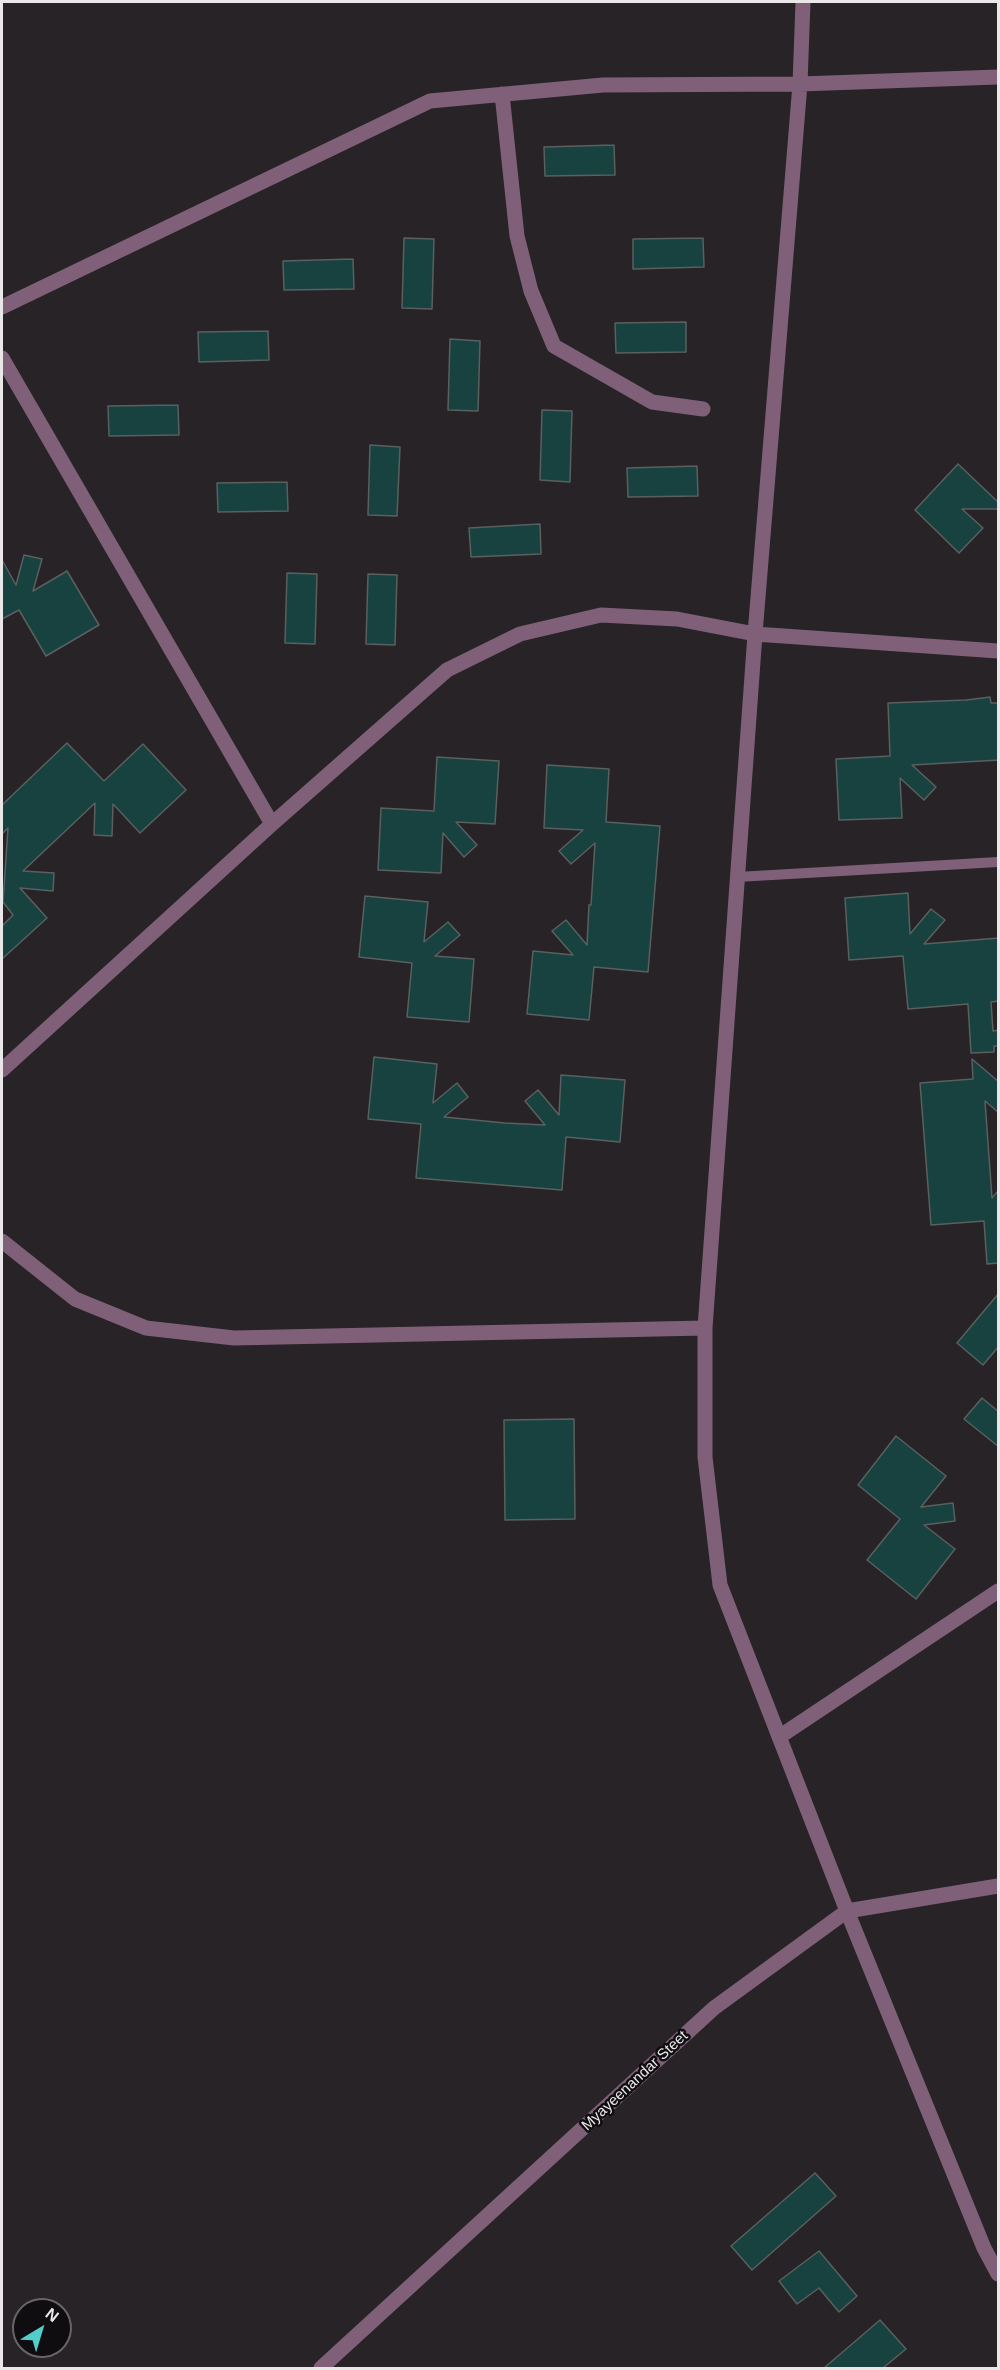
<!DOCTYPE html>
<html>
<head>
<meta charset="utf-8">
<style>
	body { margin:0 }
	#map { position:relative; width:1000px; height:2370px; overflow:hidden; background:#282327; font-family:Arial,sans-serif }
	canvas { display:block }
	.frame { position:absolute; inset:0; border:3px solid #eae7e9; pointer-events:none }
	.north { position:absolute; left:12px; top:2298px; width:60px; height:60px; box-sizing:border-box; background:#0f0d0f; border:2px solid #676466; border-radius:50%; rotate:38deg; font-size:16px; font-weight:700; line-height:24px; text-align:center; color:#eae7e9 }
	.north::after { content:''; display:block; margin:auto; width:21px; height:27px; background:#53cdc9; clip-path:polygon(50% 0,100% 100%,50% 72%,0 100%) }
</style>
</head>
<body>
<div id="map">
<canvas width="1000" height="2370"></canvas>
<div class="frame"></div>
<div class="north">N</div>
</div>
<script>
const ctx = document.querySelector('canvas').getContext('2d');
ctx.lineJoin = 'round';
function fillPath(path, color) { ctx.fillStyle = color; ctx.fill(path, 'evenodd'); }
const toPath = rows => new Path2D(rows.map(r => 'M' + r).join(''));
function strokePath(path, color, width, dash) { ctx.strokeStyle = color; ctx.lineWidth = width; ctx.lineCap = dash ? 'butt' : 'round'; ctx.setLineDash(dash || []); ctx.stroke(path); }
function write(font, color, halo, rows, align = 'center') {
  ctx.font = font + ' Arial,sans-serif'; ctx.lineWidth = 5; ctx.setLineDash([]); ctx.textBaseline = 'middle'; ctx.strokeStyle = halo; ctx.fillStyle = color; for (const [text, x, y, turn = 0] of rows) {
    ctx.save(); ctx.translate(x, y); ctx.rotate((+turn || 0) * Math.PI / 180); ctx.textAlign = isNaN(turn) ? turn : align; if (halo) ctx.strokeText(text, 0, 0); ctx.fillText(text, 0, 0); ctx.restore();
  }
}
const building = toPath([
	[614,145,615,175,545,176,544,147,614,145],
	[404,238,434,239,432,309,402,308,404,238],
	[703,238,704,267,633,269,633,239,703,238],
	[353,259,354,289,284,290,283,261,353,259],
	[686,322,686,352,616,353,615,323,686,322],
	[268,331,269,360,199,362,198,332,268,331],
	[450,339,480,341,478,411,448,410,450,339],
	[178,405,179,435,109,436,108,406,178,405],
	[542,410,572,411,570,482,540,480,542,410],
	[370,445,400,447,397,516,368,515,370,445],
	[958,464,999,503,999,509,962,509,983,528,959,553,915,510,958,464],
	[697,466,698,496,628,497,627,468,697,466],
	[287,482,288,511,218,512,217,483,287,482],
	[540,524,541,554,471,557,469,528,540,524],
	[24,555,42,559,33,591,67,571,99,625,46,656,19,610,2,619,2,560,16,585,24,555],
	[287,573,317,574,315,644,285,643,287,573],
	[368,574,397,575,395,645,366,644,368,574],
	[990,697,991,703,999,703,999,760,912,765,936,787,924,800,900,778,902,818,839,820,836,759,890,756,888,703,966,700,990,697],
	[67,743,104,781,143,744,186,790,140,833,113,804,112,836,94,835,95,803,23,871,54,873,53,891,20,888,47,918,2,959,2,926,13,915,3,902,8,828,2,834,2,805,67,743],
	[437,757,499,761,495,824,456,822,477,845,464,857,443,833,441,873,378,870,381,808,434,811,437,757],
	[547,765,609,769,606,822,660,826,648,972,594,967,589,1020,527,1014,533,951,573,955,552,931,566,920,587,945,589,905,591,905,595,843,571,864,559,851,583,830,544,828,547,765],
	[908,893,910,934,931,909,945,920,924,944,999,938,999,1001,991,1002,993,1031,999,1030,999,1046,994,1046,994,1052,971,1053,968,1004,908,1009,903,956,849,960,845,898,908,893],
	[365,896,428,902,424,942,448,922,460,935,435,956,474,959,469,1022,407,1017,412,963,359,957,365,896],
	[374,1057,437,1064,433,1103,457,1083,468,1097,444,1117,505,1123,545,1125,525,1101,538,1090,559,1115,561,1075,625,1080,620,1142,566,1137,562,1190,416,1178,421,1124,368,1119,374,1057],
	[972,1059,999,1082,999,1113,985,1101,992,1198,998,1191,998,1263,987,1264,984,1221,931,1225,920,1083,973,1079,972,1059],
	[999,1293,999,1346,983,1365,957,1343,999,1293],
	[982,1398,999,1412,999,1447,964,1419,982,1398],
	[574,1419,575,1519,505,1520,504,1420,574,1419],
	[896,1436,946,1476,921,1507,953,1503,955,1521,924,1525,955,1549,916,1599,867,1560,900,1519,858,1485,896,1436],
	[815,2173,836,2196,752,2270,731,2246,815,2173],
	[819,2251,857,2296,839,2312,819,2288,797,2304,779,2281,819,2251],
	[880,2320,906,2349,883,2368,824,2368,880,2320]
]);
fillPath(building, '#174240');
strokePath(building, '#59605f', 1.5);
strokePath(toPath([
	[737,877,998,862]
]), '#7f6078', 10);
strokePath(toPath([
	[803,2,800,84,755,634,705,1328,705,1457,720,1585,847,1911,984,2248,998,2274],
	[502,94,517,236,531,291,554,346,652,402,703,409],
	[2,307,430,101,603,85,800,84,998,77],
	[2,358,272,824],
	[2,1070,272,824,447,670,520,634,601,615,677,619,755,634,998,651],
	[2,1241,75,1299,146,1328,234,1338,705,1328],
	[779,1737,998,1591],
	[321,2368,714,2008,847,1911,998,1886]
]), '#7f6078', 15);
write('15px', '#eae7e9', '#0f0d0f', [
	["Myayeenandar Steet",635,2081,-43]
]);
</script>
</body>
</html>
